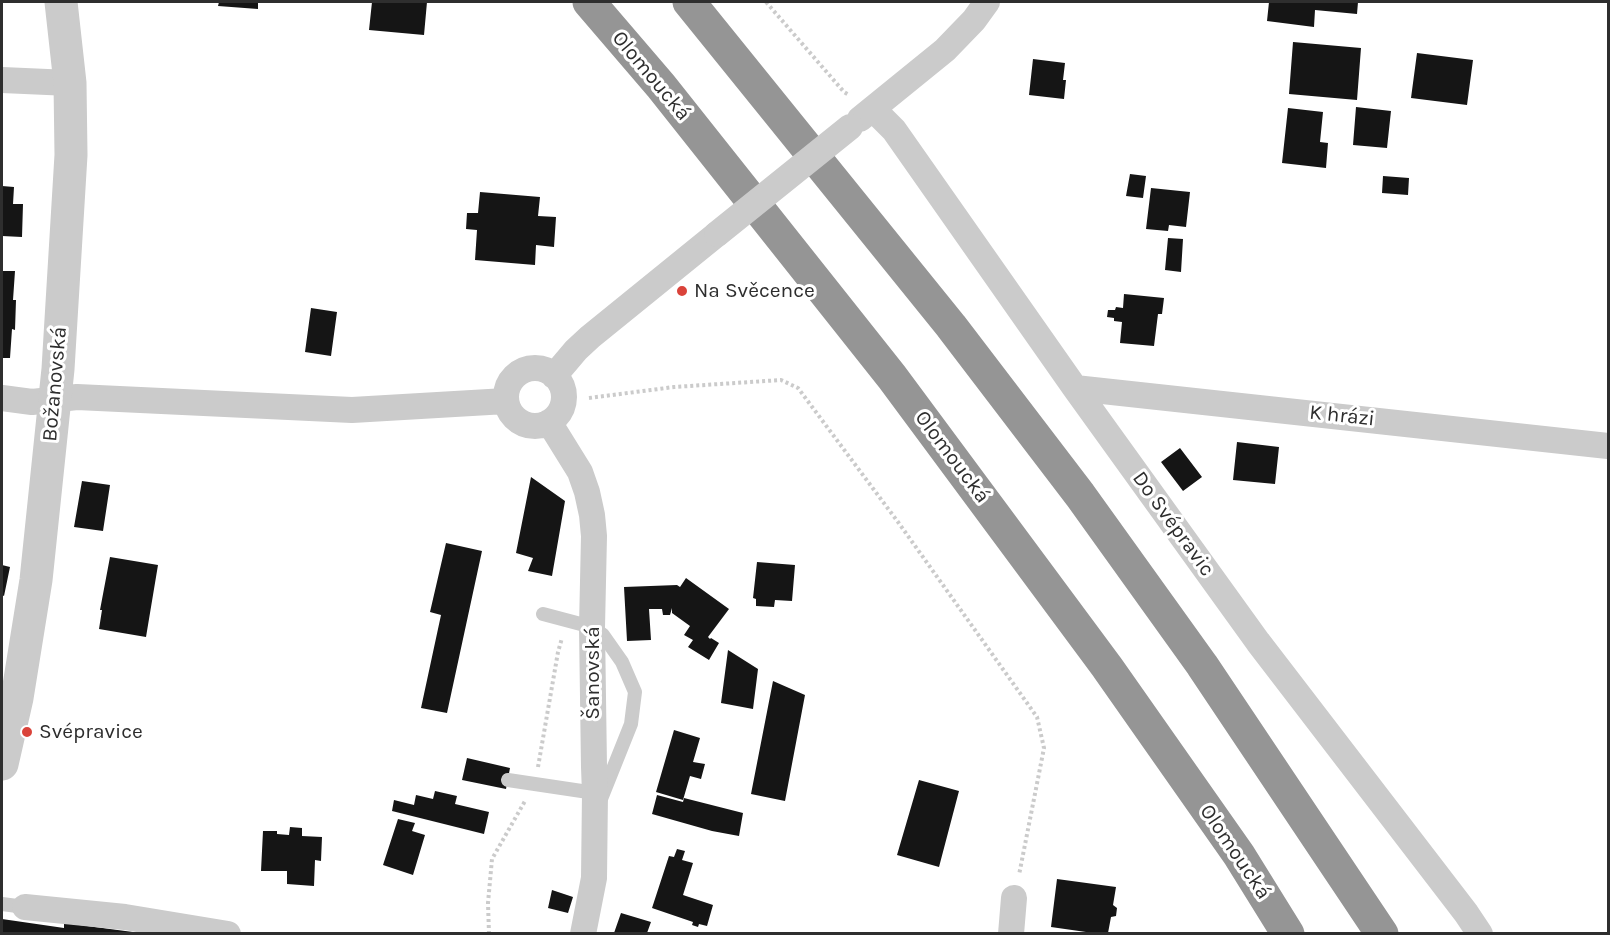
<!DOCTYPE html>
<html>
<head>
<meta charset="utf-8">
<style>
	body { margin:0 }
	#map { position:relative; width:1610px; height:935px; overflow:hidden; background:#fff; font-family:Karla,sans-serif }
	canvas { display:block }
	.frame { position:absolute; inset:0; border:3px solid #2e2e2e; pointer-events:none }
</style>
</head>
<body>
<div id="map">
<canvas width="1610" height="935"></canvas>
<div class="frame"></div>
</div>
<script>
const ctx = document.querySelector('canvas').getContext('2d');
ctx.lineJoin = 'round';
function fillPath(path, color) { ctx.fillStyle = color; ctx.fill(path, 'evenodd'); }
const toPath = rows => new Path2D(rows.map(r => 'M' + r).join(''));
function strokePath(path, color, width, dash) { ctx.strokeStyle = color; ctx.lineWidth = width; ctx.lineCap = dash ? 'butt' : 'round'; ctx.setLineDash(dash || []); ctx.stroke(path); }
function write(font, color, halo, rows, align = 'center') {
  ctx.font = font + ' Karla,sans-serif'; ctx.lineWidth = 6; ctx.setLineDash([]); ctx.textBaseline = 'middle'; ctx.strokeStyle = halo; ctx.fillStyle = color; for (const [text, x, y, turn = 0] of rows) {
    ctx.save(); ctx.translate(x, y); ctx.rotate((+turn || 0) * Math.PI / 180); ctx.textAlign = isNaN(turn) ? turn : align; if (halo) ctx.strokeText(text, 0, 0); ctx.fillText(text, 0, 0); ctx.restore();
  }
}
fillPath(toPath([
	[219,2,258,2,258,9,218,6],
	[372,2,427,2,424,35,369,30],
	[1269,2,1358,2,1357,14,1315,10,1314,27,1267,21],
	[1293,42,1361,48,1357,100,1289,94],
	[1417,53,1473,60,1467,105,1411,98],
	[1033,59,1065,63,1063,80,1066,80,1064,99,1029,95],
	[1356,107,1391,111,1387,148,1353,145],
	[1288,108,1323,112,1320,142,1328,143,1326,168,1282,163],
	[1130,174,1146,176,1143,198,1126,196],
	[1383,176,1409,178,1408,195,1382,193],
	[2,186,14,187,13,204,23,204,22,237,2,236],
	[1151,188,1190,192,1186,227,1169,225,1168,231,1146,229],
	[480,192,540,197,538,216,556,217,554,247,536,245,535,265,475,260,477,230,466,229,467,213,478,213],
	[1168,238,1183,239,1181,272,1165,270],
	[2,271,15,271,13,300,16,300,15,330,12,329,10,358,2,358],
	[1124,294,1164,298,1162,314,1158,314,1154,346,1120,343,1122,322,1114,321,1114,318,1107,317,1108,310,1115,310,1116,307,1123,308],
	[311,308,337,312,331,356,305,352],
	[1237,442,1279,447,1275,484,1233,480],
	[1180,448,1202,477,1183,491,1161,462],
	[531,477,565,501,552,576,528,571,533,558,516,553],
	[82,481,110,485,103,531,74,527],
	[446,543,482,551,447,713,421,708,441,615,430,612],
	[110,557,158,565,146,637,99,629,102,610,100,610],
	[757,562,795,565,792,601,775,600,774,607,756,606,756,599,753,598],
	[2,565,10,567,4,596,2,595],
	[686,578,729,609,708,637,710,639,711,638,719,643,709,660,688,647,693,640,684,635,690,626,672,613,672,608,670,615,663,615,662,609,649,609,651,640,627,641,624,587,677,585,680,587],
	[728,650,758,669,753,709,721,703],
	[773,681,805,695,785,801,751,794],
	[674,730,700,738,693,762,705,764,701,779,690,776,683,800,656,792],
	[467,758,510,768,506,789,462,780],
	[919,780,959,791,939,867,897,855],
	[435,791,457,796,455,804,489,812,484,834,392,811,394,800,414,805,416,795,433,799],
	[657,795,683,802,684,798,743,813,739,836,712,831,652,814],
	[398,819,415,823,412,831,425,835,413,875,383,865],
	[290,827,302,828,302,836,322,837,321,861,315,860,314,886,287,884,287,871,261,871,263,831,277,831,277,834,289,835],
	[677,849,685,851,682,860,693,863,683,895,713,905,707,926,699,924,698,927,692,925,693,922,652,908,669,856,674,857],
	[1057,879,1116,887,1113,905,1117,908,1116,916,1111,917,1108,933,1093,933,1051,927],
	[552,890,573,897,568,913,548,908],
	[621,913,651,922,647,933,614,933],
	[2,919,64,928,64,923,133,932,133,933,2,933]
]), '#151515');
strokePath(toPath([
	[766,2,844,92,849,95],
	[589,398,674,387,781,380,798,388,898,522,1037,717,1044,748,1019,875],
	[538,767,558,652,562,638],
	[489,934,488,903,492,859,525,801]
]), '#cbcbcb', 4, [3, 3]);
strokePath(toPath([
	[543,614,592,627,603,635,622,662,635,692,631,724,601,799],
	[508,780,595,793],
	[2,904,25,907]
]), '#cbcbcb', 14);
strokePath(toPath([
	[2,80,70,83],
	[873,109,894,130,1075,388,1258,642,1466,913,1480,934],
	[860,119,945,50,974,20,987,2],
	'506 397a29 29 0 1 1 58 0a29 29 0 1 1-58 0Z',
	[554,376,576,350,590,337,717,234],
	[1075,388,1608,446],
	[2,398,32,402,77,397,352,410,506,401],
	[549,422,580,472,587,492,592,515,594,536,592,627,594,767,595,793,594,878,583,934],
	[25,907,125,917,228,934],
	[1011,934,1014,898]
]), '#cbcbcb', 26);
strokePath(toPath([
	[2,764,17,698,36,580,58,369,71,155,70,83,61,2]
]), '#cbcbcb', 33);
strokePath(toPath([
	[589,2,661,86,892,377,1107,667,1239,855,1288,934],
	[689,2,951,326,1080,495,1202,665,1382,934]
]), '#959595', 33);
strokePath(toPath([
	[717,234,850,127]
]), '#cbcbcb', 26);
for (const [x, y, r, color] of [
	[682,291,6,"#da433a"],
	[27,732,6,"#da433a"]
]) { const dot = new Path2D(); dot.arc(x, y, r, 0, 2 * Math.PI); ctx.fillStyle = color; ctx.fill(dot); strokePath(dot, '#fff', 2); }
write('21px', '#2e2e2e', '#fff', [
	["Olomoucká",651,76,50],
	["Božanovská",55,384,-85],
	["K hrázi",1342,416,6],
	["Olomoucká",952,457,53],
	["Do Svépravic",1173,524,54],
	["Šanovská",593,673,-90],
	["Olomoucká",1235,852,56]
]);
write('21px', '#2e2e2e', '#fff', [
	["Na Svěcence",694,291],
	["Svépravice",39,732]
], 'left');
</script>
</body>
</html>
